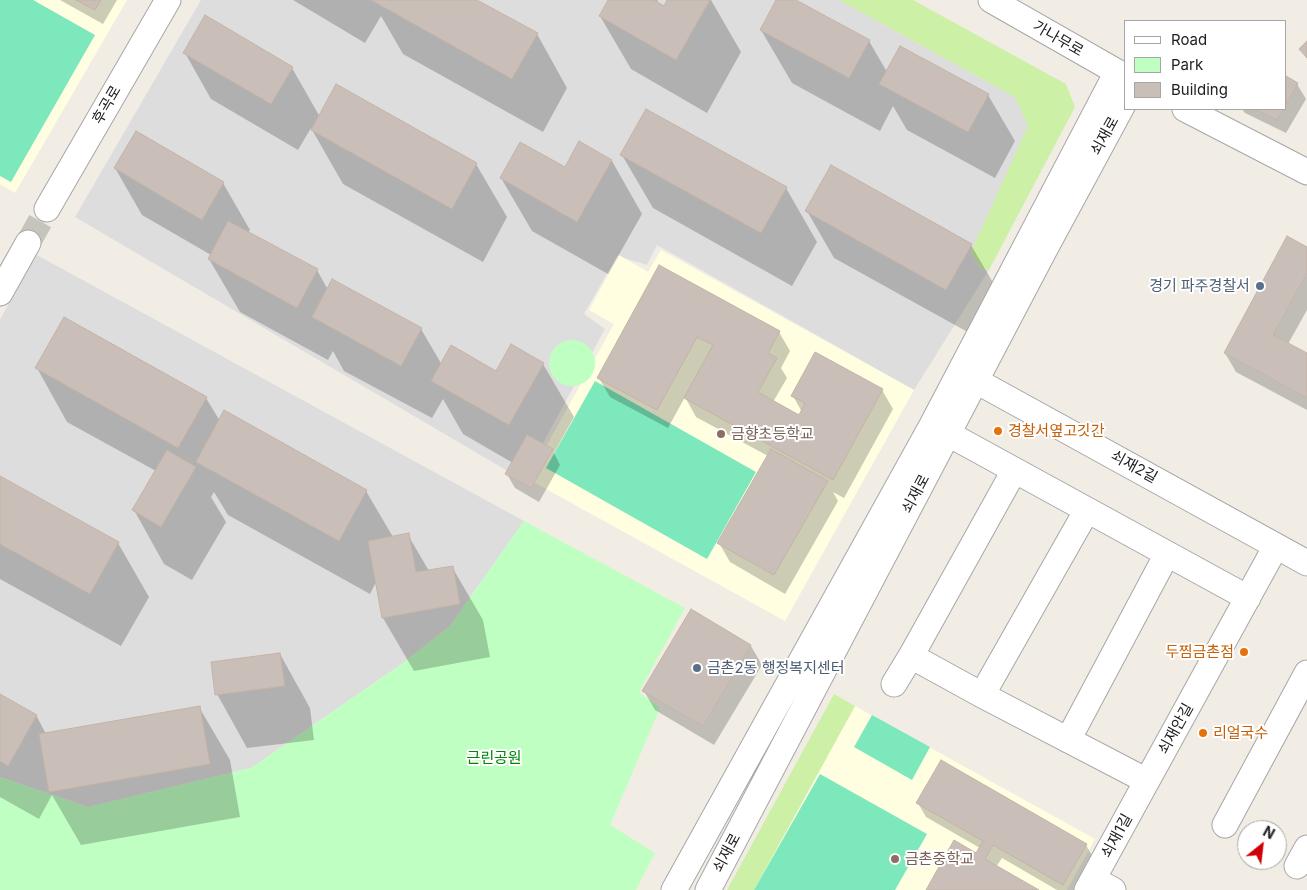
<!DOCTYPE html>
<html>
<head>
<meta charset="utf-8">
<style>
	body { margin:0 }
	#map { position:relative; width:1307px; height:890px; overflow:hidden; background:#f1ede5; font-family:Inter,sans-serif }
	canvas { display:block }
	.legend { position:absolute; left:1124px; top:20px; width:162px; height:90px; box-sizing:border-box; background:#fff; border:1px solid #a6a6a6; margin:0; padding:6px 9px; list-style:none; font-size:15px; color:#202020 }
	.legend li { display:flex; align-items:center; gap:10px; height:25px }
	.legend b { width:25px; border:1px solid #a6a6a6 }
	.north { position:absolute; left:1237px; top:820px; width:50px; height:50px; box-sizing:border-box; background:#fff; border:1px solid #a6a6a6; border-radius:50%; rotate:29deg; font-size:14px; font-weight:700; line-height:20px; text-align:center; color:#202020 }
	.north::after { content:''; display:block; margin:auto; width:18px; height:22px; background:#d00006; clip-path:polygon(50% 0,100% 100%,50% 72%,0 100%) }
</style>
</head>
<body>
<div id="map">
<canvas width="1307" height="890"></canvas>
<ul class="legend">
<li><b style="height:6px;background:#fff"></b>Road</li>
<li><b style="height:14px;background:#bfffc2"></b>Park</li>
<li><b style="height:14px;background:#cabfb8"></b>Building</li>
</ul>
<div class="north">N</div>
</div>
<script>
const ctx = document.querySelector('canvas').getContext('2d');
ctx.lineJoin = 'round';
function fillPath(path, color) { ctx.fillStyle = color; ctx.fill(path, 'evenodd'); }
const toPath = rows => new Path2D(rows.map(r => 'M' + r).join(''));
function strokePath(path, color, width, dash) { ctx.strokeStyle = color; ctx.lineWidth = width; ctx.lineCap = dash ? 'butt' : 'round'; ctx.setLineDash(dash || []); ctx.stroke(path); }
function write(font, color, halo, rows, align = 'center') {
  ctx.font = font + ' Inter,"Noto Sans KR",sans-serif'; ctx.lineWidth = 4; ctx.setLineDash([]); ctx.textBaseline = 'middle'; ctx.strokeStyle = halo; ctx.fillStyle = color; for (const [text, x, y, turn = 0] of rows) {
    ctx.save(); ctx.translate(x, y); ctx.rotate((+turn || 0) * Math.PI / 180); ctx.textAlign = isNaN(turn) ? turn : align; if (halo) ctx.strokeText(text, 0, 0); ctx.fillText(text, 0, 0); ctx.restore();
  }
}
fillPath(toPath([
	[201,0,839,0,1015,97,1029,126,971,252,981,269,989,270,914,390,657,245,647,265,617,256,584,314,605,329,523,480,75,217],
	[35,254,524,521,450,626,403,663,251,768,88,807,0,777,0,320]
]), '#dedddd');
fillPath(toPath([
	[0,0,127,0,15,193,0,184],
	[661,250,914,390,785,621,528,479,614,324,589,310,619,255,648,272],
	[855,706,1095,839,1067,890,754,890]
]), '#fffee1');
fillPath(toPath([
	[839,0,913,0,1066,84,1075,107,989,270,981,269,971,252,1028,126,1015,97],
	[834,694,855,706,754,890,727,890]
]), '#cdf0a7');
fillPath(toPath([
	'549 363a23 23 0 1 1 46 0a23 23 0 1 1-46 0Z',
	[524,521,685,608,639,692,660,708,610,825,655,853,636,890,0,890,0,777,88,807,251,768,403,663,450,626]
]), '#bfffc2');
fillPath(toPath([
	[0,0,33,0,95,35,11,182,0,176],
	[595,381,756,472,707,559,546,468],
	[872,715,930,747,912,780,854,747],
	[820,774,927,834,895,890,754,890]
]), '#7ce8bb');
fillPath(toPath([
	[60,0,117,0,103,24],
	[293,0,475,0,537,34,567,88,543,132,403,54,381,16,365,43],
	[609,0,658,0,656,3,664,7,668,0,711,0,741,52,707,113,631,69,600,16],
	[777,0,793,0,869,41,887,72,988,95,1015,141,995,178,907,130,893,106,880,131,792,83,761,30],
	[185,53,292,68,320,117,337,86,476,164,507,217,483,262,343,184,311,128,298,150,211,99],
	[1286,78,1297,84,1306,99,1286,133,1245,113,1242,109,1286,109],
	[622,155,786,188,817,242,792,286,653,208],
	[612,161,642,214,608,274,532,231,501,178,565,169],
	[115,168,223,183,250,230,248,233,317,270,328,290,421,329,442,365,496,372,543,364,574,417,554,453,560,465,539,502,515,488,507,474,513,463,463,434,443,399,432,418,344,371,333,351,328,360,240,312,209,259,211,255,142,215],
	[807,211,971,245,998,291,973,335,834,258],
	[1307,248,1307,310,1288,344,1307,355,1307,410,1236,372,1225,353],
	[659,267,779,332,790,351,781,368,787,378,773,402,799,417,802,412,793,396,882,390,893,409,844,498,833,492,838,501,785,594,730,562,719,543,768,456,696,417,685,397,668,428,610,397,599,378],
	[37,368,206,398,220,421,366,491,393,537,408,535,429,571,452,567,483,620,490,657,414,671,383,618,376,582,370,594,228,515,214,492,211,497,226,522,192,580,164,564,134,510,156,471,67,422],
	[0,478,118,543,149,597,121,646,0,579],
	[751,646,762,665,714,745,655,710,644,691],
	[280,654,310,708,314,740,247,748,217,694],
	[0,696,36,715,46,734,199,707,230,760,240,817,81,845,52,795,39,819,0,797],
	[918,803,1086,845,1094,859,1076,890,1057,890,1002,858,996,867,1036,890,928,890,977,855,980,848,926,817]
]), '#0003');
const building = toPath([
	[76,0,101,0,95,10,76,0],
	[371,0,477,0,538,33,512,79,371,0],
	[608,0,654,0,664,6,667,0,710,0,676,60,599,16,608,0],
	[776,0,796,0,870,40,849,78,760,30,776,0],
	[205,15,293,67,271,104,183,53,205,15],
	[1307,41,1307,58,1299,49,1307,41],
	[900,46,989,94,968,132,879,84,900,46],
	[1286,76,1298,83,1286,105,1286,76],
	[336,84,477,163,452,209,311,130,336,84],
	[646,109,787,187,761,233,620,155,646,109],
	[1255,109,1284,109,1277,120,1255,109],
	[136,131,224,182,202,220,114,168,136,131],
	[579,141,612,160,577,222,500,178,520,142,565,167,579,141],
	[831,165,972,244,946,290,805,211,831,165],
	[228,221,318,269,297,308,208,259,228,221],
	[1287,236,1307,247,1307,273,1273,335,1307,353,1307,398,1224,353,1287,236],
	[659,265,780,331,768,353,777,358,758,392,799,415,805,403,791,396,815,352,883,389,833,480,684,398,713,345,697,337,657,410,597,378,659,265],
	[332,279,422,328,401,366,312,317,332,279],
	[64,317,207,397,178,448,35,368,64,317],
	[511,344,544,363,509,425,431,381,451,345,496,371,511,344],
	[224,410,367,490,339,541,196,462,224,410],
	[527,435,553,449,531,488,505,474,527,435],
	[771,449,828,481,774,575,717,543,771,449],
	[167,450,196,467,161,527,132,510,167,450],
	[0,476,119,542,90,594,0,544,0,476],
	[409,533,416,572,453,566,460,604,382,618,368,541,409,533],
	[691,609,751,645,703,726,642,691,691,609],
	[280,653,285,686,215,695,211,662,280,653],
	[0,694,37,715,8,766,0,761,0,694],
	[200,706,210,764,49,792,39,734,200,706],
	[941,760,1087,844,1063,885,993,845,985,859,1039,890,926,890,954,840,976,853,983,841,916,803,941,760]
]);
fillPath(building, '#cabfb8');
strokePath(building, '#c5b3a6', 1);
strokePath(toPath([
	[28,243,47,209]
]), '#c7c4be', 25, [25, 12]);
const minor = toPath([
	[991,0,1126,77],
	[1185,109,1307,172],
	[47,209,168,0],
	[0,293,28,243],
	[960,372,1307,563],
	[932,425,1248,598],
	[1014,471,911,656,982,695,1147,781],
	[894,684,911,656],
	[982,695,1087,510],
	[1068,740,1167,554],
	[1225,825,1307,673],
	[1297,866,1307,848],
	[1093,879,1113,890],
	[674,890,932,425,1117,72],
	[708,890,1045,249,1126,99],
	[1087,890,1276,546]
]);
strokePath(minor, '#a7a7a7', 27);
strokePath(minor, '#fff', 25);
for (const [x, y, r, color] of [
	[1260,286,5,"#5c6f8a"],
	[998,431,5,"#e8710a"],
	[721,434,5,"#8d6e63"],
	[1244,652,5,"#e8710a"],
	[697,668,5,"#5c6f8a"],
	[1203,733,5,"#e8710a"],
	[895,859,5,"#8d6e63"]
]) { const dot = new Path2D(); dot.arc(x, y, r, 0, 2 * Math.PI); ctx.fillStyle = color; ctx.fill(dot); strokePath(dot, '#fff', 2); }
write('15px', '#202020', '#fff', [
	["가나무로",1058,39,30],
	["후곡로",107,105,-60],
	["쇠재로",1105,136,-61],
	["쇠재2길",1134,467,29],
	["쇠재로",916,494,-62],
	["쇠재안길",1176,729,-61],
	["쇠재1길",1117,836,-61],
	["쇠재로",727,853,-62]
]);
write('15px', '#4e5e75', '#fff', [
	["경기 파주경찰서",1250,286],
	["금촌2동 행정복지센터",707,668,"left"]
], 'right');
write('15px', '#c56008', '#fff', [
	["경찰서옆고깃간",1008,431],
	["두찜금촌점",1234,652,"right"],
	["리얼국수",1213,733]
], 'left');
write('15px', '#785e54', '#fff', [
	["금향초등학교",731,434],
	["금촌중학교",905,859]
], 'left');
write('15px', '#018608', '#fff', [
	["근린공원",494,758]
]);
</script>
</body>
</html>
